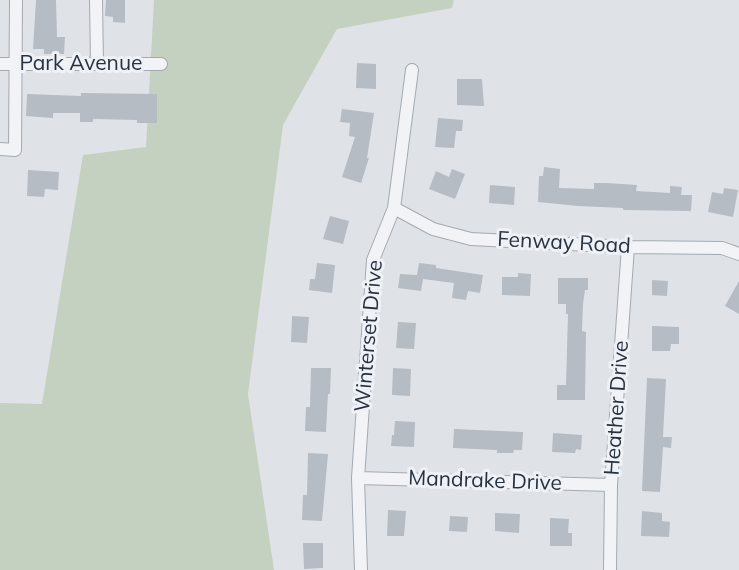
<!DOCTYPE html>
<html>
<head>
<meta charset="utf-8">
<style>
	body { margin:0 }
	canvas { display:block; background:#dfe3e7 }
</style>
</head>
<body>
<canvas width="739" height="570"></canvas>
<script>
const ctx = document.querySelector('canvas').getContext('2d');
ctx.lineJoin = 'round';
function fillPath(path, color) { ctx.fillStyle = color; ctx.fill(path, 'evenodd'); }
const toPath = rows => new Path2D(rows.map(r => 'M' + r).join(''));
function strokePath(path, color, width, dash) { ctx.strokeStyle = color; ctx.lineWidth = width; ctx.lineCap = dash ? 'butt' : 'round'; ctx.setLineDash(dash || []); ctx.stroke(path); }
function write(font, color, halo, rows, align = 'center') {
  ctx.font = font + ' Mulish,sans-serif'; ctx.lineWidth = 6; ctx.setLineDash([]); ctx.textBaseline = 'middle'; ctx.strokeStyle = halo; ctx.fillStyle = color; for (const [text, x, y, turn = 0] of rows) {
    ctx.save(); ctx.translate(x, y); ctx.rotate((+turn || 0) * Math.PI / 180); ctx.textAlign = isNaN(turn) ? turn : align; if (halo) ctx.strokeText(text, 0, 0); ctx.fillText(text, 0, 0); ctx.restore();
  }
}
fillPath(toPath([
	[154,0,454,0,452,8,337,29,283,125,248,394,274,570,0,570,0,403,42,404,83,155,146,147]
]), '#c5d1c0');
fillPath(toPath([
	[36,0,56,0,57,37,65,37,64,54,44,54,44,49,33,49],
	[106,0,125,0,125,23,113,22,113,17,105,16],
	[357,63,376,64,376,89,356,88],
	[457,79,482,79,484,106,457,105],
	[81,93,157,94,157,123,137,123,137,120,93,119,93,122,80,122,80,113,53,113,53,118,26,116,27,94,81,96],
	[342,109,374,113,367,158,369,158,361,183,342,177,355,137,349,136,350,123,340,122],
	[438,118,463,120,462,131,456,131,454,148,435,147],
	[544,167,560,169,559,188,594,189,594,183,607,183,637,185,636,191,670,193,670,186,682,187,681,195,692,195,691,211,623,210,623,208,578,206,538,202,539,176,543,176],
	[452,169,465,174,455,199,429,189,436,171,449,177],
	[28,170,59,172,58,190,45,189,44,197,27,196],
	[490,185,515,187,514,205,489,203],
	[724,188,738,190,733,217,708,212,712,192,723,194],
	[330,216,349,221,343,244,323,239],
	[317,263,335,265,332,293,309,290,310,279,315,279],
	[419,263,436,265,436,268,483,275,480,293,468,291,466,300,452,298,454,283,423,279,421,291,398,288,400,274,417,275],
	[518,273,531,274,530,296,502,295,502,277,518,277],
	[558,278,588,278,588,290,585,290,583,304,582,331,586,332,585,400,557,400,557,385,566,385,568,314,566,314,566,304,558,304],
	[652,280,668,281,667,296,652,295],
	[739,281,739,314,725,306],
	[292,316,309,317,307,343,291,342],
	[398,322,416,323,414,349,396,348],
	[652,326,679,327,679,344,671,344,670,351,652,351],
	[311,368,331,368,330,394,328,394,326,432,305,431,306,407,310,407],
	[393,368,411,369,410,396,392,395],
	[647,378,666,379,663,437,672,437,671,448,663,447,660,492,642,491],
	[395,421,415,422,414,447,391,446,392,435,394,435],
	[454,429,523,432,522,450,514,450,513,453,497,453,497,450,453,448],
	[553,433,582,435,581,450,576,449,575,453,552,452],
	[308,453,328,454,322,521,302,520,303,495,307,495],
	[388,510,406,511,404,536,387,536],
	[642,511,662,513,662,521,670,522,669,537,641,536],
	[495,513,520,514,519,533,495,531],
	[450,516,468,517,467,532,449,531],
	[550,518,569,519,568,533,572,533,572,546,550,546],
	[303,543,323,543,323,568,304,569]
]), '#b6bcc4');
const minor = toPath([
	[96,0,97,64],
	[0,64,161,64],
	[0,149,15,150,16,0],
	[394,208,433,229,471,239,628,247,722,248,739,254],
	[358,478,611,485],
	[361,570,358,478,373,260,394,208,412,70],
	[610,570,611,485,628,247]
]);
strokePath(minor, '#a4aab1', 14);
strokePath(minor, '#f1f3f6', 12);
write('21px', '#28313e', '#eef1f5', [
	["Park Avenue",81,64],
	["Fenway Road",564,243,3],
	["Winterset Drive",369,336,-85],
	["Heather Drive",617,408,-86],
	["Mandrake Drive",485,481,2]
]);
</script>
</body>
</html>
